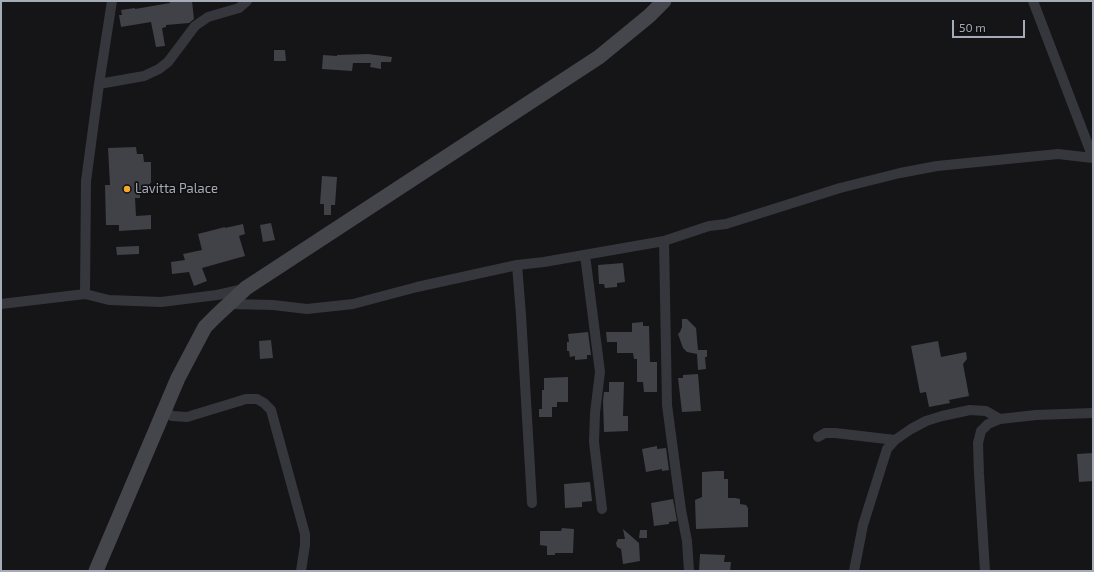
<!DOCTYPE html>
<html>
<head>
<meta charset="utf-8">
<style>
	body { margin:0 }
	#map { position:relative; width:1094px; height:572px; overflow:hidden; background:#151517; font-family:"Exo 2",sans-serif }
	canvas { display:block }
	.frame { position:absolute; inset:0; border:2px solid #a6acb7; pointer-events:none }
	.scale { position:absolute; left:952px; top:20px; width:73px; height:18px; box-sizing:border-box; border:2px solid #a6acb7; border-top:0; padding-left:5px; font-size:12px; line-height:14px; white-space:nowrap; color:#a6acb7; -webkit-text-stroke:3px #101012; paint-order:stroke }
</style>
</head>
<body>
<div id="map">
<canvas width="1094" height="572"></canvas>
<div class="frame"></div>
<div class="scale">50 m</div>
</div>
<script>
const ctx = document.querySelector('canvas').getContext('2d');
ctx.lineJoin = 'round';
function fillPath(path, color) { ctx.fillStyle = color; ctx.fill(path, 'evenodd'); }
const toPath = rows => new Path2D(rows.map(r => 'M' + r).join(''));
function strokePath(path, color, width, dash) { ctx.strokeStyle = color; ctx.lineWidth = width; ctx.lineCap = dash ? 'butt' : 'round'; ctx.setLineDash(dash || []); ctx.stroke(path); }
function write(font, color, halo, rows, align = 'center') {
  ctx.font = font + ' "Exo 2",sans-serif'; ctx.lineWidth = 3.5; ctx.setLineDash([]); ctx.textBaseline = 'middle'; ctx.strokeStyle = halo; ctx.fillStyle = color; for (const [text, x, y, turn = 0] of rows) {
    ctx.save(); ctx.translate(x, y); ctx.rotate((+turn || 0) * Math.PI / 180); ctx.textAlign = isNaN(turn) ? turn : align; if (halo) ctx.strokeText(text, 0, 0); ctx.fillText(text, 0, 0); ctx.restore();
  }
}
fillPath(toPath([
	[169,1,192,1,194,19,189,23,166,25,166,27,162,28,165,46,156,47,151,22,121,27,119,15,122,15,121,10,135,8,135,9,170,3],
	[274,50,285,50,286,61,274,61],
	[368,54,392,57,391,62,381,62,381,69,370,67,371,63,353,63,352,71,322,69,323,55,337,56,337,55],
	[136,147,137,154,143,154,144,162,151,162,151,183,150,183,150,193,140,193,140,198,135,198,136,216,151,215,151,229,119,231,119,225,106,225,105,185,110,185,108,148],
	[322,176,337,177,335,205,331,205,331,215,324,215,324,204,320,204],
	[271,223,275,240,263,242,260,225],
	[243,224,245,234,239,236,245,256,202,268,207,281,194,286,189,272,172,274,171,262,185,260,183,254,202,250,198,234,225,227,225,228],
	[139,246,139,254,117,255,116,247],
	[623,263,625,282,617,283,617,287,605,288,604,284,599,284,598,265],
	[682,319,687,319,696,328,698,350,707,350,707,357,705,357,706,369,698,370,697,354,687,352,683,348,678,334,680,332,682,327],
	[643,322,643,326,649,326,650,362,657,362,657,392,644,392,643,382,637,382,637,359,634,359,633,353,617,353,617,342,607,342,606,332,632,332,632,323],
	[588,332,591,355,587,355,587,359,575,360,575,356,570,357,569,351,567,351,567,342,569,342,568,334],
	[271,340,273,358,260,359,259,341],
	[938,341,941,357,966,352,967,359,963,364,969,396,949,400,950,403,929,407,926,392,920,393,911,346],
	[698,374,701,411,682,412,678,378,683,378,683,375],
	[568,377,568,402,557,402,557,407,552,407,552,417,539,417,539,409,542,409,542,390,544,390,544,378],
	[609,382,624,382,623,416,628,416,628,431,604,432,603,401,604,392,609,392],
	[657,446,657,449,666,448,669,470,662,471,662,469,646,472,642,449],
	[1093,453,1093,481,1079,482,1077,454],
	[716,471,724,471,724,479,728,479,728,498,735,498,740,499,740,504,746,505,748,508,748,527,696,529,695,500,702,497,702,472],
	[590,482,592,501,582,502,582,507,565,508,564,484],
	[673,499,677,521,669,522,669,524,654,526,651,503],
	[562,528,574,529,573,553,555,553,555,555,547,555,547,546,540,545,540,531,561,531],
	[623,529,639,543,640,561,623,564,621,549,617,547,616,543,618,539,625,539],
	[640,530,647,530,647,538,639,538],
	[700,554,725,555,724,562,731,562,730,571,699,571]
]), '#414247');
strokePath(toPath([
	[1033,1,1093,158],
	[99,84,144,76,159,69,168,62,195,26,208,17,239,8,247,1],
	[664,241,667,405,681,510,687,541,689,571],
	[585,255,600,372,595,413,594,442,602,509],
	[517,265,521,315,532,503],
	[85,294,86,181,99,84,112,1],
	[1,304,85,294,109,300,161,302,217,295,244,289],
	[228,304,273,305,307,309,353,304,417,287,517,265,544,262,664,241,709,226,726,224,840,188,900,173,937,166,1058,154,1093,158],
	[164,410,172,416,187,417,246,399,257,399,264,403,271,410,305,534,305,545,301,571],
	[818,437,825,433,835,433,895,440],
	[854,571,863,525,887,449,895,440,911,429,926,421,942,416,970,410,986,411,1000,419],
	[985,571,979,474,978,443,981,431,988,424,1000,419,1036,415,1093,413]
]), '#36373c', 10);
strokePath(toPath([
	[96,571,178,378,205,327,216,316,246,288,599,57,649,16,664,1]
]), '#44464c', 15);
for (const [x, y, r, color] of [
	[127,189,4,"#f7a92d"]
]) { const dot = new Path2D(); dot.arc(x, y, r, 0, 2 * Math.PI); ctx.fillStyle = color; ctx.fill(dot); strokePath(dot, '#101012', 1.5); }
write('13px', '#a6acb7', '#101012', [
	["Lavitta Palace",135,189]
], 'left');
</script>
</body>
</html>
